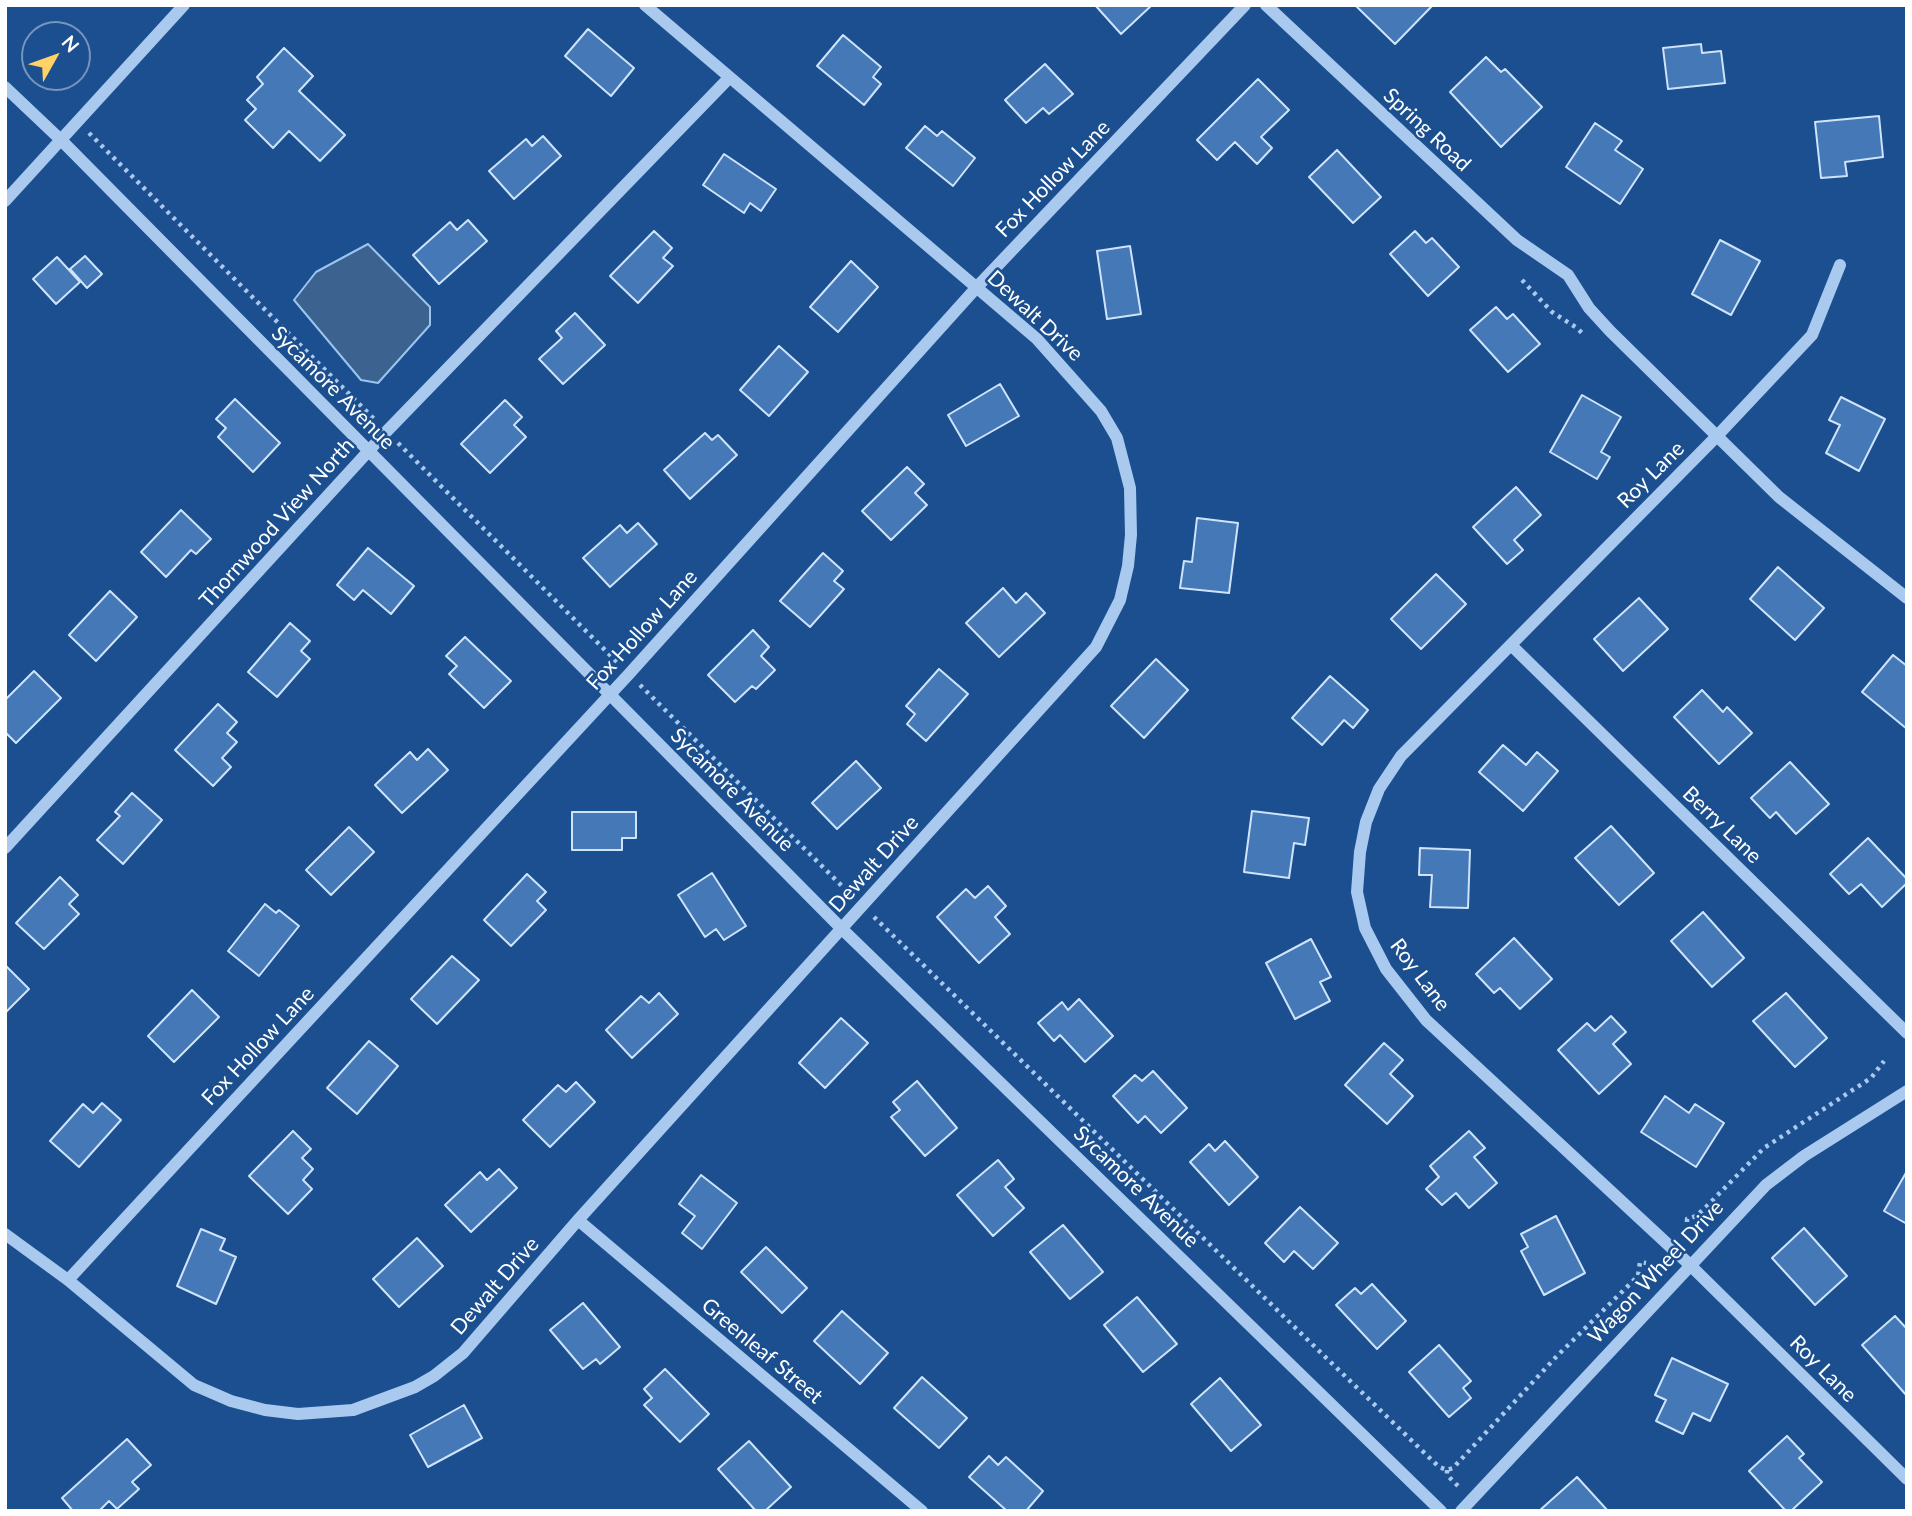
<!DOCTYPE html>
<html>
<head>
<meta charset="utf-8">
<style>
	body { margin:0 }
	#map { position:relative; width:1912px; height:1516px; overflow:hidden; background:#1b4f8f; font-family:Lato,sans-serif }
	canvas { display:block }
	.frame { position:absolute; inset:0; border:7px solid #fff; pointer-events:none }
	.north { position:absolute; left:21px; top:21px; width:70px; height:70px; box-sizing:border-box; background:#1b4f8f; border:2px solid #7695bc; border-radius:50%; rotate:50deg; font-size:19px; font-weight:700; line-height:28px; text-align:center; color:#fff }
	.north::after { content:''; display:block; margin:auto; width:24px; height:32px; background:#ffd166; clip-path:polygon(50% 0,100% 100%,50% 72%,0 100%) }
</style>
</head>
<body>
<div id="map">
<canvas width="1912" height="1516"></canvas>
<div class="frame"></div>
<div class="north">N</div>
</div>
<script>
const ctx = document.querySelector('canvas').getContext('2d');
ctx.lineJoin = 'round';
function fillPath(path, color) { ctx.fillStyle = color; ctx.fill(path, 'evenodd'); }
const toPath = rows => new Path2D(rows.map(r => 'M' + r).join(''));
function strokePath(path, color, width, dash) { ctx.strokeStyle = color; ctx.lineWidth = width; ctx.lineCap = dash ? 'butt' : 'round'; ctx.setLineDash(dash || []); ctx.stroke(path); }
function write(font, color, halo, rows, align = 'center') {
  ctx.font = font + ' Lato,sans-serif'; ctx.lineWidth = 5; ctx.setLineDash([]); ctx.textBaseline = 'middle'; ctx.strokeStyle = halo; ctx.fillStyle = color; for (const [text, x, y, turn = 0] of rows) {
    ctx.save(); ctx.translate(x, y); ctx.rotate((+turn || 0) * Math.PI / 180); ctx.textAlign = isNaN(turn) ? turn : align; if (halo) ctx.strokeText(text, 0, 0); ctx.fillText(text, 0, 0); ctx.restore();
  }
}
const water = toPath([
	[368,244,430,307,430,325,378,383,361,380,294,300,316,272,368,244]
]);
fillPath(water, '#3c6290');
strokePath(water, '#9cc4f0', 2);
const building = toPath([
	[1095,5,1152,5,1121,34,1095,5],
	[1355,5,1433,5,1395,44,1355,5],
	[588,29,634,68,611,96,565,56,588,29],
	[843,35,881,67,873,77,881,84,864,105,817,66,843,35],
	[1701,44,1702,53,1721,51,1725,83,1668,89,1663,48,1701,44],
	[284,48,313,76,299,91,345,135,320,161,289,131,273,148,245,120,256,109,247,100,263,84,257,77,284,48],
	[1486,57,1501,72,1505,69,1542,107,1501,147,1450,92,1486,57],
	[1045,64,1073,94,1049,114,1043,108,1026,123,1005,100,1045,64],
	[1258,79,1289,110,1261,137,1272,148,1257,164,1235,142,1217,160,1197,140,1258,79],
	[1879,116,1883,157,1845,162,1847,176,1821,178,1815,122,1879,116],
	[1595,123,1622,141,1615,150,1643,169,1620,204,1566,167,1595,123],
	[925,126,937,136,942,131,975,158,953,186,906,148,925,126],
	[543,136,561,156,514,199,489,171,526,139,532,146,543,136],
	[1337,150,1381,197,1353,223,1309,177,1337,150],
	[724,154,776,189,761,211,750,203,744,213,703,185,724,154],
	[468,220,487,241,439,284,413,255,450,222,457,230,468,220],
	[654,231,672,248,663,258,673,266,638,303,610,276,654,231],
	[1415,231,1426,243,1432,238,1459,267,1428,296,1390,254,1415,231],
	[1720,240,1760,261,1731,315,1692,294,1720,240],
	[1130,246,1141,314,1107,319,1097,251,1130,246],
	[85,256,102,274,87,288,70,269,85,256],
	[57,257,80,282,56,304,33,279,57,257],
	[851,261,878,287,838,332,810,307,851,261],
	[1496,307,1507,319,1513,314,1540,344,1508,372,1470,330,1496,307],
	[575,313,605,345,563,384,539,359,562,338,556,331,575,313],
	[779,346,808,372,769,416,740,390,779,346],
	[1000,384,1019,416,966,446,948,415,1000,384],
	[1582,395,1621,417,1601,452,1610,457,1597,479,1550,452,1582,395],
	[1841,397,1885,419,1859,471,1826,453,1840,425,1829,420,1841,397],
	[235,399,280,443,253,472,218,437,226,428,216,419,235,399],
	[505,400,522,417,514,425,526,437,490,473,461,444,505,400],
	[705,433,712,440,718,435,737,455,690,499,664,470,705,433],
	[907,467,924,484,915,493,927,505,891,540,862,511,907,467],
	[1516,487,1541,515,1514,540,1523,550,1507,564,1473,527,1516,487],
	[181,510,211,539,196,554,191,550,166,577,141,552,181,510],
	[1197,518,1238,523,1229,593,1180,588,1184,561,1192,562,1197,518],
	[638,523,657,544,610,587,583,558,620,525,627,533,638,523],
	[368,548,414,586,391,614,363,590,354,600,337,585,368,548],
	[823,553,843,571,834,581,844,589,810,627,780,601,823,553],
	[1778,567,1824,608,1795,640,1750,599,1778,567],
	[1436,574,1466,604,1421,649,1391,619,1436,574],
	[1003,588,1016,603,1026,593,1045,613,999,657,966,623,1003,588],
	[110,591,137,617,96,661,69,635,110,591],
	[1639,598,1668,629,1623,671,1594,639,1639,598],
	[290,623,310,641,301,651,310,659,277,697,248,672,290,623],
	[753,630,769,647,761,656,775,670,756,689,752,686,735,702,708,675,753,630],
	[465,637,511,681,484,708,449,674,457,666,446,656,465,637],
	[1893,655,1907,666,1907,729,1862,692,1893,655],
	[1156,659,1188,690,1144,738,1111,706,1156,659],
	[939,669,968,694,926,741,907,724,915,714,906,706,939,669],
	[34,671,61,698,16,743,5,732,5,700,34,671],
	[1330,676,1368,710,1353,728,1344,720,1322,745,1292,718,1330,676],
	[1702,690,1723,712,1727,707,1752,733,1719,764,1674,717,1702,690],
	[218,704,237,722,227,733,237,742,222,758,231,767,213,786,175,750,218,704],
	[1503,745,1526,765,1537,752,1558,771,1523,811,1479,772,1503,745],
	[428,749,448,770,402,813,375,785,410,752,417,760,428,749],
	[856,761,881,788,837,829,812,803,856,761],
	[1790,762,1829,804,1796,834,1776,812,1770,818,1751,798,1790,762],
	[132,793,162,820,123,864,97,840,120,816,115,812,132,793],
	[1252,811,1309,818,1305,845,1294,843,1289,878,1244,872,1252,811],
	[572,812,636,812,636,838,622,838,622,850,572,850,572,812],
	[1611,826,1654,873,1619,905,1575,858,1611,826],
	[349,827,374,852,331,895,306,870,349,827],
	[1868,838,1907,879,1907,883,1882,907,1861,884,1849,894,1830,874,1868,838],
	[1420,848,1470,850,1468,908,1430,907,1432,875,1419,875,1420,848],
	[712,873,746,926,724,940,716,929,705,937,678,895,712,873],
	[527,874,546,892,537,901,546,910,511,946,484,920,527,874],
	[60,877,78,895,69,904,79,914,44,949,16,923,60,877],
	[988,886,1006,906,995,917,1010,934,979,963,937,917,966,889,975,898,988,886],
	[265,904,276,913,279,910,299,926,259,976,228,951,265,904],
	[1703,912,1744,958,1712,987,1671,941,1703,912],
	[1514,938,1552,979,1520,1009,1500,988,1494,993,1476,974,1514,938],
	[1311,939,1331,977,1320,982,1330,1001,1295,1019,1266,963,1311,939],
	[452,956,479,980,437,1024,411,999,452,956],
	[5,965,29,989,5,1013,5,965],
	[192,990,219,1017,174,1062,148,1036,192,990],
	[659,993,678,1014,632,1058,606,1030,641,996,649,1003,659,993],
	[1786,993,1827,1038,1795,1067,1753,1021,1786,993],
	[1079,999,1113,1036,1085,1062,1060,1035,1054,1041,1038,1023,1062,1002,1068,1010,1079,999],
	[1611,1016,1626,1032,1613,1044,1631,1064,1599,1094,1558,1050,1587,1023,1595,1031,1611,1016],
	[841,1018,868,1043,825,1088,799,1063,841,1018],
	[369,1041,398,1066,357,1114,327,1088,369,1041],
	[1384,1043,1403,1060,1390,1074,1413,1096,1387,1124,1345,1085,1384,1043],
	[1153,1071,1187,1108,1161,1133,1145,1116,1138,1123,1113,1096,1135,1075,1142,1081,1153,1071],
	[917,1081,957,1128,925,1156,891,1117,900,1110,893,1102,917,1081],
	[576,1082,595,1102,550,1147,523,1120,558,1085,566,1092,576,1082],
	[1665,1096,1689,1113,1695,1104,1724,1123,1696,1167,1641,1132,1665,1096],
	[102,1103,121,1120,79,1167,50,1141,83,1104,93,1113,102,1103],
	[293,1131,311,1149,302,1158,313,1169,303,1180,312,1189,288,1214,249,1176,293,1131],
	[1469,1131,1485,1148,1474,1157,1497,1183,1469,1208,1456,1193,1442,1205,1426,1189,1439,1177,1430,1166,1469,1131],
	[1225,1141,1258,1177,1229,1205,1190,1162,1209,1144,1215,1151,1225,1141],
	[998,1160,1014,1179,1005,1187,1024,1208,993,1236,957,1195,998,1160],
	[499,1169,517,1188,471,1232,445,1205,480,1172,487,1180,499,1169],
	[1907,1171,1907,1224,1884,1211,1907,1171],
	[701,1175,737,1203,702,1249,682,1233,695,1216,679,1204,701,1175],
	[1300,1207,1338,1243,1313,1269,1294,1251,1284,1262,1265,1243,1300,1207],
	[1556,1216,1585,1273,1544,1295,1521,1251,1528,1247,1521,1234,1556,1216],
	[1063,1225,1103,1272,1070,1299,1030,1252,1063,1225],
	[1804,1228,1847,1276,1815,1305,1772,1258,1804,1228],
	[201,1229,225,1239,220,1250,236,1257,216,1304,177,1286,201,1229],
	[417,1238,443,1266,399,1307,373,1279,417,1238],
	[766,1247,807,1288,782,1313,741,1272,766,1247],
	[1372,1284,1406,1321,1377,1349,1336,1305,1355,1288,1361,1294,1372,1284],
	[1137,1297,1177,1344,1143,1372,1104,1325,1137,1297],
	[583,1303,620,1347,600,1364,596,1359,583,1369,550,1330,583,1303],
	[842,1311,888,1353,860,1384,814,1341,842,1311],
	[1895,1316,1907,1329,1907,1396,1862,1345,1895,1316],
	[1439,1345,1471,1381,1463,1388,1471,1398,1449,1417,1409,1372,1439,1345],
	[1672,1358,1728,1384,1710,1421,1693,1413,1683,1434,1656,1421,1666,1400,1655,1395,1672,1358],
	[665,1369,709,1414,680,1442,644,1405,652,1398,644,1389,665,1369],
	[922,1377,967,1418,939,1448,894,1408,922,1377],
	[1220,1378,1261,1425,1231,1451,1191,1404,1220,1378],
	[464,1405,482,1438,428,1467,410,1435,464,1405],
	[1787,1436,1804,1454,1799,1458,1822,1482,1791,1511,1786,1511,1749,1471,1787,1436],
	[127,1439,151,1465,132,1482,139,1489,117,1509,109,1501,99,1511,73,1511,62,1498,127,1439],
	[749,1441,791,1487,765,1511,756,1511,718,1469,749,1441],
	[989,1456,998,1465,1006,1457,1043,1491,1026,1511,1007,1511,969,1477,989,1456],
	[1577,1477,1608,1511,1539,1511,1577,1477]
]);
fillPath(building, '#4478b7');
strokePath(building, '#cfe3fa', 2);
strokePath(toPath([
	[89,133,374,419],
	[1522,280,1552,312,1577,328,1585,336],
	[398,443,617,662],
	[640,685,850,894],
	[874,917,1315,1347,1439,1467,1447,1470,1453,1468,1557,1356,1638,1276,1640,1262,1646,1263],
	[1687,1222,1687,1219,1696,1216,1704,1209,1764,1148,1871,1078,1884,1061],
	[1447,1470,1447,1475,1460,1488]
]), '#a9c9ee', 4.5, [3.5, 5]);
strokePath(toPath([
	[1266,5,1517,240,1568,275,1589,308,1610,331,1779,497,1907,598],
	[5,87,62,141,841,928,1441,1511],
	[5,201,184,5],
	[1840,265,1812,335,1717,436,1401,756,1379,789,1366,822,1360,852,1357,892,1365,928,1386,969,1426,1020,1689,1264,1907,1479],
	[1511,645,1907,1033],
	[5,848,386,432,729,78],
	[578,1220,922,1511],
	[5,1234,68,1280,194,1385,231,1401,265,1410,298,1414,353,1410,415,1387,434,1376,463,1353,578,1220,1096,647,1120,600,1128,566,1131,535,1130,488,1117,438,1101,411,1037,339,645,5],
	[68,1280,629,674,977,287,1245,5],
	[1461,1511,1766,1185,1804,1156,1907,1091]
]), '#a9c9ee', 12);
write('21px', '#fff', '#1b4f8f', [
	["Spring Road",1427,130,43],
	["Fox Hollow Lane",1053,179,-46],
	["Dewalt Drive",1035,316,43],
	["Sycamore Avenue",333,388,45],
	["Roy Lane",1651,475,-45],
	["Thornwood View North",277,523,-48],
	["Fox Hollow Lane",642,630,-48],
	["Sycamore Avenue",732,790,45],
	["Berry Lane",1722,825,44],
	["Dewalt Drive",874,864,-48],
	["Roy Lane",1420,975,53],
	["Fox Hollow Lane",258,1046,-47],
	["Sycamore Avenue",1136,1187,44],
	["Wagon Wheel Drive",1656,1272,-47],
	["Dewalt Drive",495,1286,-49],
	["Greenleaf Street",762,1351,40],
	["Roy Lane",1823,1369,45]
]);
</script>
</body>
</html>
